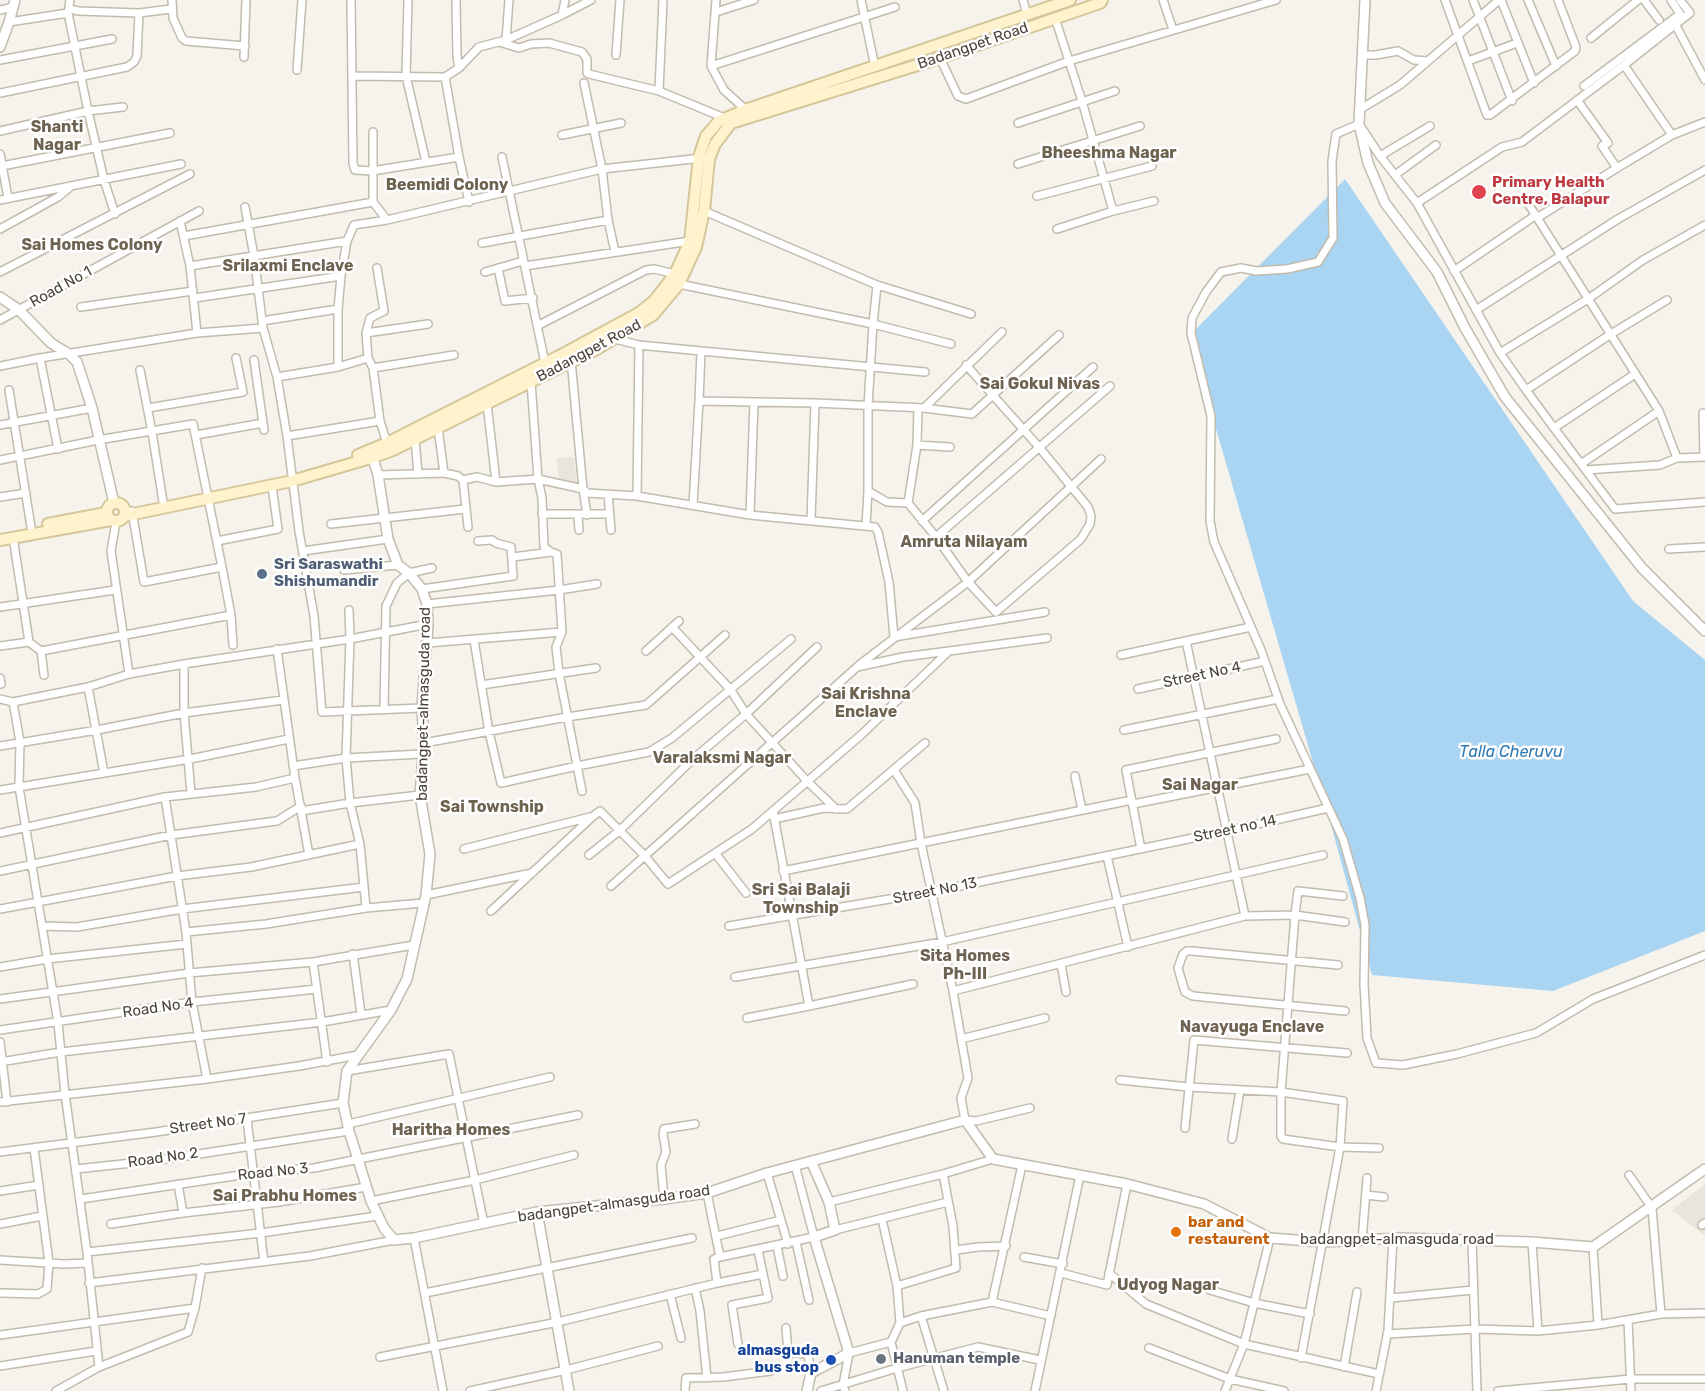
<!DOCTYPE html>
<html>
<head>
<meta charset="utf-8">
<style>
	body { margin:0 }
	canvas { display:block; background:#f6f3ec }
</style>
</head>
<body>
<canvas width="1705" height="1391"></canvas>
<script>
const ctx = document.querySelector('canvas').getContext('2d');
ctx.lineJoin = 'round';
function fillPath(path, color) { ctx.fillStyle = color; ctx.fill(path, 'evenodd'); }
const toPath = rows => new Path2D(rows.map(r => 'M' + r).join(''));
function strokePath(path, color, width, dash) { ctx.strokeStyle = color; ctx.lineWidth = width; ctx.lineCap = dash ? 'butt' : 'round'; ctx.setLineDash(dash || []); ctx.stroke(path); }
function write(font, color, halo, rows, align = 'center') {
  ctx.font = font + ' Rubik,sans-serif'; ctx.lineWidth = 5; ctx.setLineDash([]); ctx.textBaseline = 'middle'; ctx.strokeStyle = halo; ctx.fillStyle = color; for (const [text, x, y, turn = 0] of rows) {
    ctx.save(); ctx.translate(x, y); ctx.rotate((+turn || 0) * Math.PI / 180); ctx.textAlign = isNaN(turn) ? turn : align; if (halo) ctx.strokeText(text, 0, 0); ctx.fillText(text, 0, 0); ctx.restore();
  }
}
fillPath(toPath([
	[574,457,577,486,559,482,557,458],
	[1705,1184,1705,1236,1672,1210]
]), '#eae5da');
fillPath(toPath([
	[1345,179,1633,601,1705,660,1705,931,1553,991,1372,975,1330,821,1189,336]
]), '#a9d4f2');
const minor = toPath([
	[70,0,68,13,88,111,104,180,115,214],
	[172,0,173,18,182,38,186,41,245,46],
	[351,0,353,163,355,170,372,171,459,157],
	[408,0,406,76,426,162],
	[456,0,457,56,459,68],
	[663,0,659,91,727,119],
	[716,0,711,66,724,90,746,110],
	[861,0,875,67],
	[1023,0,1027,15],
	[1163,0,1173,30],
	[1445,0,1487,115,1490,115,1575,51,1576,47,1558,0],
	[1473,0,1512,101],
	[1501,0,1534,83],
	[1528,0,1556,66],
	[1644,0,1659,20],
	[1680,0,1690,13,1624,65,1522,142,1502,147,1417,203,1380,156,1359,124,1336,134,1332,161,1333,238,1318,262,1287,269,1256,271,1241,268,1221,272,1206,292,1192,318,1191,333,1211,416,1210,521,1214,542,1261,650,1280,704,1343,839,1360,898,1365,925,1364,984,1367,1038,1376,1063,1403,1065,1457,1054,1536,1033,1593,999,1705,955],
	[69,9,79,11,139,13,171,9],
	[0,10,13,7],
	[716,12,754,0],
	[562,15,565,0],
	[1055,18,1082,101,1113,211,1154,201],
	[9,22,68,13],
	[1675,24,1705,80],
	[1591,38,1638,0],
	[506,40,509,0],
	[499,42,519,48,531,44,549,43,582,52,587,59,587,73,589,74,659,91],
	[616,55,620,0],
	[1362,55,1376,55,1398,51,1414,60,1428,61],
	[244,57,246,0],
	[940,58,958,96,966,99,1069,61,1276,0],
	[0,60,112,39],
	[1468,61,1517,43],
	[1624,65,1672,135],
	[711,66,895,7],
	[297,70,302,0],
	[353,76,445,77,459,68,479,47,506,40,562,15,591,0],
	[445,77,459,157,469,202],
	[584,83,602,169,608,220,615,252],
	[1584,86,1680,14,1671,0],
	[0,93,127,67,134,62,137,56,139,13],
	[1577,100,1608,143,1602,146,1617,168,1672,135,1705,122],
	[1359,110,1400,85,1499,0],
	[1018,123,1115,91],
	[0,131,88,111,123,107],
	[373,132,373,202,387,220],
	[562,135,621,123],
	[0,154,8,198],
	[1380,156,1430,126],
	[502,157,545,363],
	[1018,164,1140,126],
	[2,166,170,133],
	[1395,175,1436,145],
	[1037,196,1152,166],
	[1524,197,1659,411,1677,458,1705,457],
	[0,200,181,164],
	[1417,203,1500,353,1526,390,1611,334,1667,300],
	[245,207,254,256,263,328,277,377,287,436,299,531,314,616,322,712,422,708],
	[704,211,877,285,971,314],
	[1537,218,1617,168],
	[180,221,190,266,197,333,263,328],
	[0,229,58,197,69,188],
	[1057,229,1113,211],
	[184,236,373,202],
	[482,243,608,220],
	[190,266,347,241,354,225,387,220,602,169,702,158],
	[525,266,690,241],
	[498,268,505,301,533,298],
	[1454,271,1536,215],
	[0,272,190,174],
	[485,272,523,261],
	[679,284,873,324,951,344],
	[877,285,873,324,868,406,868,491,887,502,908,503],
	[195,298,341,276],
	[81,307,193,291],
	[1476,310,1618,219,1705,170],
	[0,320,199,211],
	[262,321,338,309],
	[539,325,646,270,654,269,675,274],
	[366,333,370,318,384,311,377,268],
	[615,339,639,345,701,351,925,372],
	[701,351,699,401,815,403,924,408,972,414,1059,335],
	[1500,353,1588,299,1643,260,1705,225],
	[40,358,58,449],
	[368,358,366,333,428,324],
	[254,360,264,430],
	[571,360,583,489,587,515],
	[0,366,40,358,197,333],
	[338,367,338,309,341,276,347,241],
	[140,370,152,432,164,508],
	[277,377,338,367,368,358,373,368],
	[531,382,538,479,542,498,544,547,551,552,557,554,562,632,556,647,559,673,582,791],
	[9,390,31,527],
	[1526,390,1554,428,1635,374],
	[487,403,496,482],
	[148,408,243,392,236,358],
	[918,408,917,445,908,503,936,537,968,582,996,612,1081,539,1090,524,1091,516,1088,507,1039,447,966,365],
	[924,408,1002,332],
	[1703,413,1704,457],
	[0,425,92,408],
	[438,428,444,473],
	[1554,428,1615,509,1705,502],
	[196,435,263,423],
	[287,436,380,421],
	[415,439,418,474],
	[387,443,380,421,373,368,454,355],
	[917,445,950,447],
	[0,460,98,440,193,424,222,567,231,615,233,645],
	[1581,464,1659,411],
	[1586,470,1660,465,1677,458],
	[378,475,444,473,458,476,463,480,477,477,496,482,538,479,583,489,587,493,637,496,750,515,875,527,878,532,889,582,894,637,1045,612],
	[463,480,468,527],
	[608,494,611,530],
	[637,496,639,345],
	[0,497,26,493],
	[693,505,699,401],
	[132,511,144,582,222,567],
	[542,514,609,514],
	[578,515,579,530],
	[750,515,754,402],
	[811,520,815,403],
	[922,521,1093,367],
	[116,522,111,551,129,674],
	[331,524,465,509],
	[866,526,868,491],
	[13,537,29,642,41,651,44,675],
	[936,537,1110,386],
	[217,541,278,529,272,486],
	[1669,549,1705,547],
	[303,551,388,539],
	[513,557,551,552],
	[344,570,398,565],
	[422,589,513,576,511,547,496,543,492,540,478,541],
	[427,604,559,590,597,584],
	[0,607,115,590],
	[349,610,350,639,346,758,350,803,360,844,366,908,423,903],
	[672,627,730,689,746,714,807,781,836,809],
	[474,640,489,732,501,783,577,766,649,752,672,738,791,639],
	[1186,641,1245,916],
	[427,643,562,632],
	[0,646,29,642],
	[277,649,295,778,309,855],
	[41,651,231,615],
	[646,651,679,621],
	[1121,655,1251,627],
	[184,664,184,713,191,793],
	[859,665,968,582,1101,459],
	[0,678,1,684],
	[481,685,596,668],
	[88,687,104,773],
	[1138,689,1265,661],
	[0,699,13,702,88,687,129,674,184,664,350,639,428,624],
	[13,702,20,742,19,787,58,1023,65,1094,87,1252,99,1367],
	[384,709,386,606,397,583,409,573,432,568],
	[1124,730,1278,699],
	[424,743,567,717,646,705,725,635],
	[0,746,97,730,184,713,283,700],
	[293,766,346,758,421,754],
	[894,770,915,803,921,843,953,991,968,1078,961,1098,965,1120,976,1121,1030,1108],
	[1075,776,1082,810],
	[0,790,190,759,289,739],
	[165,797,186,932,192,1002,207,1079],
	[1133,804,1310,769],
	[301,811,350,803,420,795],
	[773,811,809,1006,913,984],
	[774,819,824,808,847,809,925,743],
	[0,833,165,797,256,787,295,778],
	[464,849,590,817],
	[1141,849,1126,770,1276,739],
	[715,853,746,893],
	[589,855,619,831,692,760,746,714,817,647],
	[1107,856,1128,947],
	[0,871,171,835,277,821,301,806],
	[783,871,1132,800],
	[611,886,857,667,903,657,949,651],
	[426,895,532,873],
	[0,909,177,876,251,867,360,844],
	[491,911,592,817,600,811,644,855,668,884,752,829,861,735,949,651,1047,638],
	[42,926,77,927,182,909,364,887],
	[729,926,931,892,1227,831,1328,808],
	[186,932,266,924,366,908],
	[353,954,361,1014],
	[313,962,327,1062],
	[1061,964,1066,992],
	[1338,965,1192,951,1187,951,1183,954,1178,968,1185,992,1193,996,1345,1011],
	[0,967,47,959,187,944],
	[735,977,942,942,1323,855],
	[953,991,1245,916,1295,915,1345,922],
	[0,999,189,973,313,962,414,945],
	[747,1018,809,1006],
	[0,1030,192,1002,317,989],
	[961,1039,1045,1018],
	[0,1042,7,1102],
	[0,1062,61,1052,322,1022,391,1010],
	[347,1071,449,1054,484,1224],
	[1120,1080,1189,1087,1281,1092,1281,1136,1283,1139,1340,1147,1379,1148],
	[0,1102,207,1079,299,1066,358,1055],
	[247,1119,264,1262],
	[348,1124,550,1077],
	[1185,1128,1194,1040,1347,1053],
	[1232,1139,1240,1090],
	[0,1152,156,1132,343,1103],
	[76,1169,160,1160,349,1131],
	[767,1173,788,1244],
	[1629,1175,1652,1208,1661,1314],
	[178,1184,183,1213],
	[0,1191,39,1185],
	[707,1193,720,1257,814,1237,795,1165],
	[1366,1195,1384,1197],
	[81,1199,254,1173,314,1168,578,1115],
	[664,1199,661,1165,666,1152,663,1134,664,1129,695,1124],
	[371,1201,475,1180,574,1155],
	[829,1202,943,1174,993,1159],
	[882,1219,897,1286,900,1323,891,1342,903,1391],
	[0,1224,42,1216],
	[111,1224,183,1213,279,1202,366,1187],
	[1702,1225,1705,1223],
	[835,1230,948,1202],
	[717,1236,781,1220],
	[414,1238,443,1391],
	[1472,1240,1477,1391],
	[1362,1241,1367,1178],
	[796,1242,809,1300],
	[1532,1242,1538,1331],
	[777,1246,783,1276],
	[1593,1247,1598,1325],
	[956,1250,978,1247,1006,1246],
	[87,1252,261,1233,377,1216],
	[1024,1257,1063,1264],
	[0,1260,64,1264,87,1263],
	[1061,1273,1107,1285,1127,1184],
	[1109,1273,1146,1304,1244,1344,1379,1374],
	[89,1283,310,1256,394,1240],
	[717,1283,714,1259,720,1257],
	[897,1286,956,1268,953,1226,943,1174],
	[695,1288,700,1311,707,1378],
	[1210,1290,1254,1303,1310,1314],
	[0,1293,38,1294,47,1289,49,1263,34,1148],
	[425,1293,692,1238],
	[670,1294,681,1338],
	[1391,1298,1473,1290],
	[992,1302,1022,1165],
	[921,1316,944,1391],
	[1628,1320,1631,1391],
	[900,1323,921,1316,992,1302,1051,1316],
	[786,1328,788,1353,808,1354,811,1373],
	[1387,1334,1476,1329,1538,1331,1598,1325,1661,1314,1705,1313],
	[0,1335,195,1308],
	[738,1344,732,1305,768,1298,758,1250],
	[1149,1348,1230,1379,1284,1391],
	[380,1357,558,1322,717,1283,763,1274],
	[1301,1358,1340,1147,1343,1101,1281,1092,1295,915,1298,891,1343,896],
	[0,1366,96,1351],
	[1344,1367,1357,1292],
	[56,1391,99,1367,188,1332,195,1308,202,1268],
	[470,1391,566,1370,658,1346],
	[685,1391,686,1378,723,1377,771,1371],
	[821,1391,897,1368,978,1347,1040,1360],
	[845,1391,843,1385,849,1353,891,1342],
	[1035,1391,1080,1175],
	[1225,1391,1244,1344,1270,1238],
	[1376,1391,1388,1331,1393,1238],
	[1498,1391,1631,1379,1705,1379]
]);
const tertiary = toPath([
	[1365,0,1359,124,1368,163,1385,203,1437,272,1465,328,1505,397,1642,568,1705,631],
	[0,47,9,22,15,0],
	[0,297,19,310,51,343,69,354,77,362,92,408,114,503],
	[371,452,378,475,388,539,398,565,409,573,422,589,427,604,428,624,422,708,424,743,420,795,430,854,426,895,407,979,391,1010,347,1071,343,1103,349,1131,371,1201,384,1228,394,1240,414,1238,537,1212,664,1199,707,1193,767,1173,965,1120,993,1159,1127,1184,1204,1204,1270,1238,1323,1242,1401,1238,1532,1242,1593,1247,1705,1169],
	[537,1212,569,1391],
	[807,1391,811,1373,849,1353,814,1237,835,1230,829,1202,811,1161]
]);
const secondary = toPath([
	[358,455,387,443,567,352,639,313,654,301,675,274,690,241,699,157,706,136,719,121,745,110,1070,0],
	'107 512a9 9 0 1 1 18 0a9 9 0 1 1-18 0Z',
	[124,516,292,481,374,457,393,450,595,350,653,315,679,284,696,247,704,211,709,159,715,144,731,123,940,58,1100,3,1102,0],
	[48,524,106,513],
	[0,540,111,520]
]);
strokePath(minor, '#c2bbae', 10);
strokePath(tertiary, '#c2bbae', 12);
strokePath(secondary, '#d6c79b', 14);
strokePath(minor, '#fff', 7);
strokePath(tertiary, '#fff', 9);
strokePath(secondary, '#fff3cd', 10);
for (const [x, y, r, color] of [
	[1479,192,8,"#e0444e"],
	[262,574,6,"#5c6f8a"],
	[1176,1232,6,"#e8710a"],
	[881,1359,6,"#6b7280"],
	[831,1360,6,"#1a4fb4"]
]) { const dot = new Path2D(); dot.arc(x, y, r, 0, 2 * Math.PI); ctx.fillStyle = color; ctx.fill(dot); strokePath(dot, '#fff', 2); }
write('15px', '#4b4439', '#fff', [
	["Badangpet Road",973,46,-19],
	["Road No 1",61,287,-29],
	["Badangpet Road",589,351,-28],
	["Street No 4",1202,675,-12],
	["badangpet-almasguda road",424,704,-89],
	["Street no 14",1235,829,-12],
	["Street No 13",935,891,-11],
	["Road No 4",158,1008,-8],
	["Street No 7",208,1124,-8],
	["Road No 2",163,1158,-8],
	["Road No 3",273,1172,-6],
	["badangpet-almasguda road",614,1204,-8],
	["badangpet-almasguda road",1397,1240]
]);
write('bold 15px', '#be3a42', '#fff', [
	["Primary Health",1492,183],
	["Centre, Balapur",1492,200]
], 'left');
write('bold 15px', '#4e5e75', '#fff', [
	["Sri Saraswathi",274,565],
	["Shishumandir",274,582]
], 'left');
write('bold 15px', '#c56008', '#fff', [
	["bar and",1188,1223],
	["restaurent",1188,1240]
], 'left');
write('bold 15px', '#164399', '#fff', [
	["almasguda",819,1351],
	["bus stop",819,1368]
], 'right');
write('bold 15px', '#5b616d', '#fff', [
	["Hanuman temple",893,1359]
], 'left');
write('bold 16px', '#6e6250', '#fff', [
	["Shanti",57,127],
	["Nagar",57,145],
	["Bheeshma Nagar",1109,153],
	["Beemidi Colony",447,185],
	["Sai Homes Colony",92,245],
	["Srilaxmi Enclave",288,266],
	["Sai Gokul Nivas",1040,384],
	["Amruta Nilayam",964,542],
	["Sai Krishna",866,694],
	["Enclave",866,712],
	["Varalaksmi Nagar",722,758],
	["Sai Nagar",1200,785],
	["Sai Township",492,807],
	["Sri Sai Balaji",801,890],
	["Township",801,908],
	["Sita Homes",965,956],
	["Ph-III",965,974],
	["Navayuga Enclave",1252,1027],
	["Haritha Homes",451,1130],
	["Sai Prabhu Homes",285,1196],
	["Udyog Nagar",1168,1285]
]);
write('italic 16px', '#2e7ab2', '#fff', [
	["Talla Cheruvu",1511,752]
]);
</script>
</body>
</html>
